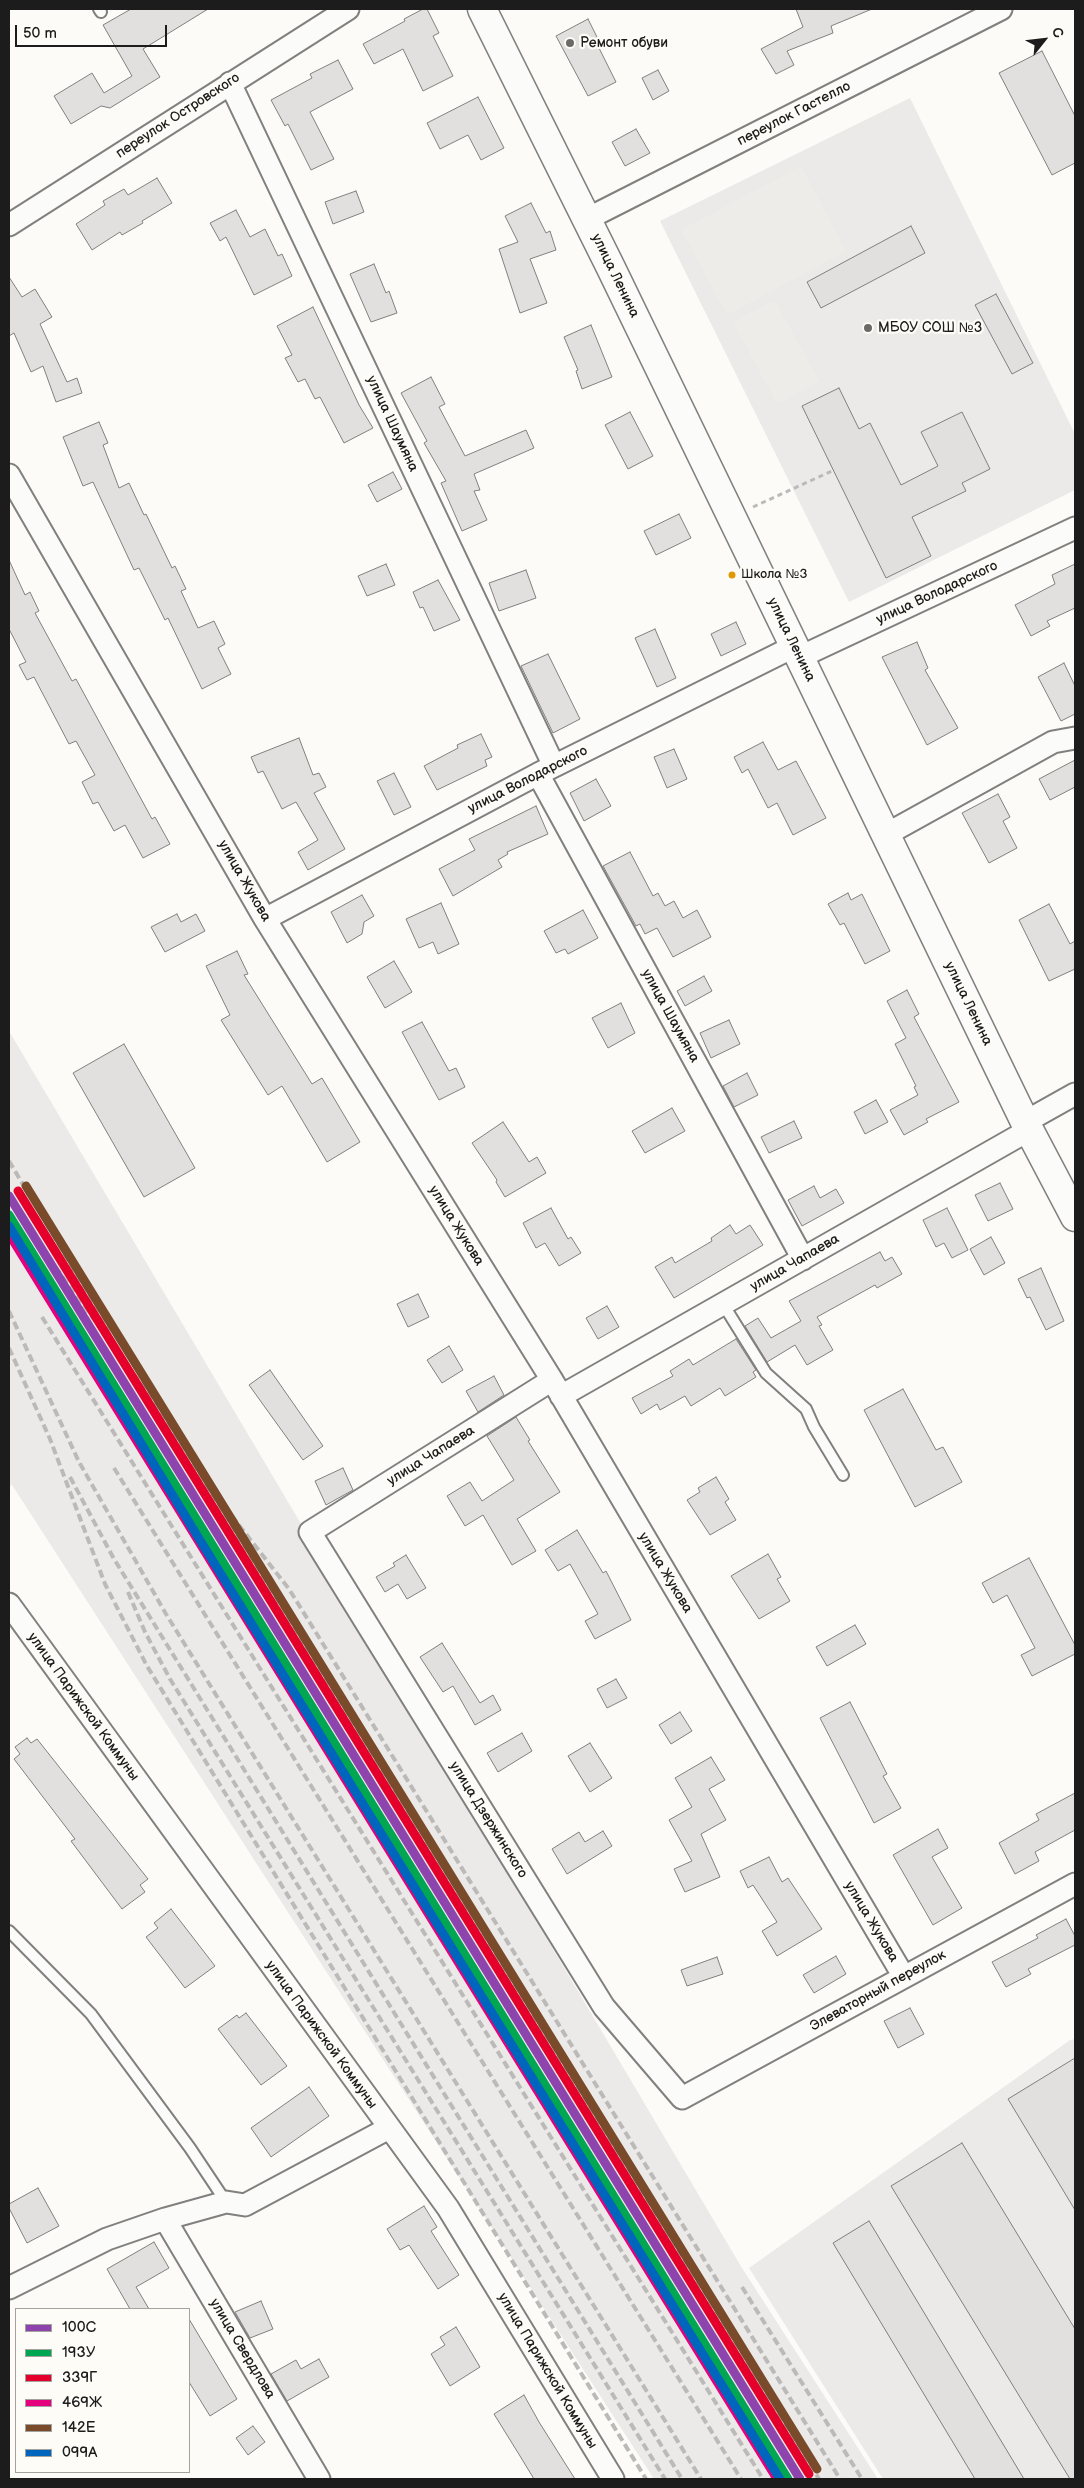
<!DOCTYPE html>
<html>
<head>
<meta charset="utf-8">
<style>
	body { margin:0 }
	#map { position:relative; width:1084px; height:2488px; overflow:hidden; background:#fcfbf8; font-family:"Balsamiq Sans",sans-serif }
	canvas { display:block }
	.frame { position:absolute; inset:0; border:10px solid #1c1c1c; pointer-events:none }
	.legend { position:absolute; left:15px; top:2308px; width:175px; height:165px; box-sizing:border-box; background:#fdfcf7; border:1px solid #a3a29f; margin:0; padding:6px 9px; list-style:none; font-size:15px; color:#1c1c1c }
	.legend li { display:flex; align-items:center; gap:10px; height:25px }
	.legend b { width:25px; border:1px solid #a3a29f }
	.north { position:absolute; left:1019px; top:15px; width:50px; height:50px; -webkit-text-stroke:4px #fdfcf7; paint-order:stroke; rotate:61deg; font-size:14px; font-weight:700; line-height:20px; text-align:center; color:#1c1c1c }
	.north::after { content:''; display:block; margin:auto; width:18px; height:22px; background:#1c1c1c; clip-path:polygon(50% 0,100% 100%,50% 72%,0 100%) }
	.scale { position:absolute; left:15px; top:25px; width:152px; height:22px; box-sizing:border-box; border:2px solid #1c1c1c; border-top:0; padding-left:6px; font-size:15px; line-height:18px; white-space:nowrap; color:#1c1c1c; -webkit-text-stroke:4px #fdfcf7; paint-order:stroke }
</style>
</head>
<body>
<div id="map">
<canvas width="1084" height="2488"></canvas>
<div class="frame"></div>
<ul class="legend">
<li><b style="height:6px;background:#8e44ad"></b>100C</li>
<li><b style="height:6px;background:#00a651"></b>193У</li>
<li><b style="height:6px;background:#e4002b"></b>339Г</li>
<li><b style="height:6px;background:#e5007d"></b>469Ж</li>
<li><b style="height:6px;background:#7a4b2a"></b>142Е</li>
<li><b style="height:6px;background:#0065bd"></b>099А</li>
</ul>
<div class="north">С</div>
<div class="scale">50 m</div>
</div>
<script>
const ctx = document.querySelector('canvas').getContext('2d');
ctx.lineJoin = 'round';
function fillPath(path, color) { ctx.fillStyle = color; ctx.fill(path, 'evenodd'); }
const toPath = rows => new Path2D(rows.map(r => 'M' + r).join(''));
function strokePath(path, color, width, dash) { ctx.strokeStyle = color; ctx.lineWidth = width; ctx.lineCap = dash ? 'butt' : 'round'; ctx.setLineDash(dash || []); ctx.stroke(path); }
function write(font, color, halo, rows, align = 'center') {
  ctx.font = font + ' "Balsamiq Sans",sans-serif'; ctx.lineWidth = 4.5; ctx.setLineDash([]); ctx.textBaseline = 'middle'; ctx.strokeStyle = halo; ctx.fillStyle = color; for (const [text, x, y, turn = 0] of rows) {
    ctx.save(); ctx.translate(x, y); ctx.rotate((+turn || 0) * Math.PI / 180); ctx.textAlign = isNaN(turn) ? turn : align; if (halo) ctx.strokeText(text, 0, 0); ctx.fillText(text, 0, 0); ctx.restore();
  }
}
fillPath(toPath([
	[910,98,1075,434,1075,490,849,602,660,221],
	[9,1031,742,2268,878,2479,654,2479,12,1485,9,1486],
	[1075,2039,1075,2479,883,2479,749,2268,1070,2040]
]), '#ebeae8');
fillPath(toPath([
	[801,166,846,251,727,315,681,230],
	[775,300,819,381,777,404,733,322]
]), '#edece8');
const building = toPath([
	[131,9,208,9,143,49,160,77,110,108,101,106,71,124,54,96,92,73,104,93,132,76,103,25,131,9],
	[423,9,427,9,439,33,433,36,453,76,423,91,403,49,374,64,363,44,405,21,404,19,423,9],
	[796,9,872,9,831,26,833,33,787,51,794,65,776,74,761,49,803,27,796,9],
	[588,19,600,43,597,44,616,82,588,96,556,36,588,19],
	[1042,51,1075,116,1075,163,1052,175,999,73,1042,51],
	[338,60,353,89,310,112,334,159,311,170,288,124,285,126,271,100,312,78,310,74,338,60],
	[658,70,669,91,653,100,642,78,658,70],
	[478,97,504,148,481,160,468,135,440,149,427,123,478,97],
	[636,129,650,153,625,166,612,142,636,129],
	[157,178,172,203,142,221,143,223,122,235,120,232,92,250,76,224,105,205,103,201,124,189,128,195,157,178],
	[356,191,364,212,333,224,325,202,356,191],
	[531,203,546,233,550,231,556,250,530,259,547,303,520,313,499,249,518,242,505,216,531,203],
	[236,210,250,237,265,229,278,256,282,254,292,276,254,295,226,237,220,241,210,223,236,210],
	[911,226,925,253,821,308,807,282,911,226],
	[374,264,386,293,389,291,397,313,371,322,350,274,374,264],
	[9,277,22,297,35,289,52,317,40,324,67,382,77,378,82,393,56,402,43,366,31,372,14,333,9,336,9,277],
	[996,294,1033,363,1012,374,975,305,996,294],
	[313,307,359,405,373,428,344,443,320,397,315,399,305,379,298,382,285,358,292,355,277,326,313,307],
	[591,325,612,377,582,389,576,371,578,370,564,337,591,325],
	[431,377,445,404,439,407,465,456,526,430,534,448,474,474,480,490,474,491,487,520,462,531,441,483,446,481,424,443,427,441,401,393,431,377],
	[839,388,859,429,870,423,901,485,938,466,921,432,962,412,990,469,962,483,966,491,912,517,931,556,886,578,802,406,839,388],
	[630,412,653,456,628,469,605,425,630,412],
	[99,422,108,443,103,445,119,488,129,483,144,515,146,514,172,568,175,566,186,589,181,591,198,628,214,621,225,644,218,648,231,674,202,689,168,618,165,620,139,568,134,570,93,482,83,486,63,437,99,422],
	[393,472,402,489,377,502,368,485,393,472],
	[679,514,691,538,656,555,644,531,679,514],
	[9,560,25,595,30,592,39,611,35,613,72,681,76,679,152,819,155,817,170,844,143,858,125,825,114,831,98,802,93,804,82,782,95,775,76,741,69,744,34,677,27,680,19,665,26,662,9,629,9,560],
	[386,564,395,585,367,596,358,576,386,564],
	[1075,564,1075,608,1047,621,1050,626,1031,636,1015,605,1055,584,1052,575,1075,564],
	[526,570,536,598,499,611,489,583,526,570],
	[438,580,460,620,434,631,423,607,420,608,413,592,438,580],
	[736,622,746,644,721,656,711,634,736,622],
	[655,629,676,678,657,687,635,638,655,629],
	[917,642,928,668,925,670,958,728,927,745,882,657,917,642],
	[548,654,580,719,553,733,521,666,548,654],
	[1064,663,1075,686,1075,714,1061,721,1038,677,1064,663],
	[481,734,492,757,485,760,487,766,437,790,424,766,458,748,457,745,481,734],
	[299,738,313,775,319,773,326,787,314,793,345,849,308,870,298,852,318,840,296,802,282,809,263,771,258,773,251,757,299,738],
	[763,742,778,770,796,761,826,818,793,835,777,803,768,808,748,769,742,773,734,757,763,742],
	[674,749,687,779,667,788,654,757,674,749],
	[1075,760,1075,787,1050,800,1039,779,1075,760],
	[394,773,411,807,394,815,377,781,394,773],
	[596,779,611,806,584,821,570,793,596,779],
	[998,794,1010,817,1003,821,1017,848,989,863,962,813,998,794],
	[536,806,548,834,507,852,508,854,498,860,502,867,453,896,439,869,475,850,469,839,536,806],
	[630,852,653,896,658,893,665,906,674,901,683,918,697,910,711,937,673,957,657,928,645,934,640,924,636,926,603,866,630,852],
	[848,893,851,900,862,894,890,951,865,964,844,923,840,925,828,904,848,893],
	[362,895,374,916,364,922,362,934,347,943,331,912,362,895],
	[441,903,459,944,438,954,433,942,419,948,406,919,441,903],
	[1049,904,1070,944,1075,941,1075,969,1049,981,1019,920,1049,904],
	[583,910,598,938,568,954,565,949,556,953,544,931,583,910],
	[177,914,181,922,196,914,205,931,165,952,151,927,177,914],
	[237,951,248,974,244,975,312,1084,322,1078,360,1142,327,1162,282,1086,268,1095,221,1020,230,1015,206,966,237,951],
	[394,961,412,992,385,1008,367,977,394,961],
	[704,976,712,991,685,1006,677,991,704,976],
	[907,990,919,1014,914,1017,959,1102,926,1119,928,1122,904,1135,890,1110,918,1095,914,1087,916,1086,895,1044,906,1038,887,1001,907,990],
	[621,1003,635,1033,608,1048,592,1018,621,1003],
	[729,1020,740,1044,711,1058,700,1033,729,1020],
	[422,1022,449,1071,456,1068,465,1087,439,1100,402,1032,422,1022],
	[124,1044,195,1168,144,1197,73,1073,124,1044],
	[747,1073,758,1095,734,1107,723,1086,747,1073],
	[876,1100,888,1122,865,1134,854,1112,876,1100],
	[672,1108,685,1131,645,1153,632,1131,672,1108],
	[794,1121,802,1138,769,1153,761,1137,794,1121],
	[503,1122,529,1162,537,1157,546,1173,505,1197,496,1182,497,1180,472,1143,503,1122],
	[1000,1183,1013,1209,988,1221,975,1195,1000,1183],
	[814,1186,820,1198,836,1189,844,1203,802,1226,788,1200,814,1186],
	[551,1208,568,1239,571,1237,581,1253,559,1266,545,1243,536,1248,523,1223,551,1208],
	[947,1208,968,1250,952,1258,944,1243,936,1247,923,1220,947,1208],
	[730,1225,736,1234,750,1225,763,1245,674,1298,655,1267,672,1257,675,1263,712,1241,711,1238,730,1225],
	[991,1237,1005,1263,984,1275,970,1249,991,1237],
	[880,1252,885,1261,892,1257,902,1274,877,1288,875,1285,817,1317,822,1325,819,1326,833,1350,807,1365,795,1345,767,1362,745,1326,758,1318,771,1338,801,1321,789,1301,880,1252],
	[1041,1268,1064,1321,1046,1330,1030,1297,1027,1298,1018,1279,1041,1268],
	[418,1294,429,1317,408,1327,397,1304,418,1294],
	[607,1306,619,1327,598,1339,586,1318,607,1306],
	[736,1339,756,1370,753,1372,756,1377,725,1396,720,1388,691,1406,685,1396,660,1410,657,1404,641,1414,632,1398,673,1376,670,1371,689,1359,693,1365,736,1339],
	[449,1346,463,1370,442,1383,427,1360,449,1346],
	[270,1370,323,1446,303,1460,249,1385,270,1370],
	[494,1376,504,1395,478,1412,466,1391,494,1376],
	[903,1389,936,1450,943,1447,962,1482,915,1507,864,1410,903,1389],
	[516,1417,530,1440,528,1441,560,1492,517,1519,536,1551,512,1565,483,1515,465,1526,447,1496,470,1482,482,1501,514,1480,487,1436,516,1417],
	[343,1468,353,1490,326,1505,315,1481,343,1468],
	[716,1477,729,1499,725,1502,736,1520,710,1535,687,1500,700,1492,698,1488,716,1477],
	[577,1530,603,1573,606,1571,631,1620,595,1639,585,1621,598,1614,570,1564,558,1571,545,1550,577,1530],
	[768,1554,781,1577,777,1579,790,1601,759,1619,731,1576,768,1554],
	[406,1555,426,1588,407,1599,398,1584,385,1592,376,1577,395,1566,393,1563,406,1555],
	[1029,1558,1075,1645,1075,1654,1032,1676,1021,1655,1035,1648,1007,1595,993,1603,982,1583,1029,1558],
	[855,1625,866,1644,827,1666,816,1647,855,1625],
	[442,1643,480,1703,493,1695,501,1710,475,1725,453,1686,443,1692,420,1657,442,1643],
	[616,1679,627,1698,607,1708,597,1689,616,1679],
	[850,1702,887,1774,883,1776,901,1808,874,1823,820,1718,850,1702],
	[680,1712,692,1731,671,1744,659,1725,680,1712],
	[522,1733,532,1751,498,1772,487,1753,522,1733],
	[27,1738,31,1743,37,1739,148,1879,140,1885,145,1892,122,1909,71,1841,75,1839,14,1759,20,1754,15,1747,27,1738],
	[590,1743,612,1778,590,1792,568,1756,590,1743],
	[711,1757,725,1780,709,1789,726,1820,701,1834,720,1877,685,1892,674,1869,692,1861,669,1820,692,1807,675,1778,711,1757],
	[1075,1793,1075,1830,1035,1852,1039,1861,1015,1874,999,1843,1039,1820,1036,1814,1075,1793],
	[938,1829,948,1848,932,1857,962,1908,933,1925,893,1855,938,1829],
	[603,1831,612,1846,567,1874,552,1849,579,1832,585,1842,603,1831],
	[769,1857,782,1882,788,1878,822,1929,777,1956,762,1931,777,1922,753,1885,748,1888,740,1871,769,1857],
	[171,1909,215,1966,185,1988,146,1937,158,1928,154,1923,171,1909],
	[1066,1919,1075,1936,1075,1945,1028,1969,1031,1974,1006,1987,992,1962,1038,1938,1036,1935,1066,1919],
	[836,1956,846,1974,814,1993,803,1975,836,1956],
	[717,1957,723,1974,687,1986,681,1970,717,1957],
	[910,2008,924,2034,898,2048,884,2021,910,2008],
	[246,2013,287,2066,261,2085,218,2029,237,2015,239,2018,246,2013],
	[1075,2058,1075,2210,1008,2099,1075,2058],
	[309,2087,329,2116,271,2157,251,2128,309,2087],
	[962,2143,1075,2329,1075,2479,1070,2479,891,2186,962,2143],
	[38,2188,59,2226,27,2243,9,2208,9,2204,38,2188],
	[424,2206,437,2227,431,2231,459,2275,438,2289,409,2245,400,2250,387,2229,424,2206],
	[869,2221,1024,2479,975,2479,833,2243,869,2221],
	[154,2242,169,2268,136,2287,149,2309,130,2309,107,2269,154,2242],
	[261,2301,273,2329,250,2338,235,2312,261,2301],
	[189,2319,237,2399,210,2416,189,2382,189,2319],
	[456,2327,480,2367,450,2386,431,2354,445,2345,440,2337,456,2327],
	[319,2359,329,2377,287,2401,271,2374,296,2360,301,2369,319,2359],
	[524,2395,539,2422,575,2479,534,2479,520,2456,494,2414,524,2395],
	[253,2426,265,2442,248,2455,236,2438,253,2426]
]);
fillPath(building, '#e1e0de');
strokePath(building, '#81807f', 1);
const service = toPath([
	[99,9,101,12],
	[723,1304,766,1373,806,1409,814,1427,843,1475],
	[9,1931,91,2014,190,2148,226,2202]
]);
const minor = toPath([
	[230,83,554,766],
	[587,219,1001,9],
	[9,225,348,9],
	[9,475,265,919,552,1380,904,1977],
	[798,658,1075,528],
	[538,774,803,1259],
	[887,834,1053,742,1075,738],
	[265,919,538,774,793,647],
	[1025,1122,1075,1094],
	[552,1380,310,1532,604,2007,682,2098,1075,1884],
	[561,1396,1029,1130],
	[9,1604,448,2208,613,2479],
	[165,2219,319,2479],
	[9,2288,107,2239,165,2219,226,2202,245,2205,389,2128]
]);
const secondary = toPath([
	[482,9,610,266,1025,1122,1075,1217]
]);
strokePath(service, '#81807f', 14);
strokePath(minor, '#81807f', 25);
strokePath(secondary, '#81807f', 31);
strokePath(toPath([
	[753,507,834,470]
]), '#bbbab8', 3, [5, 4]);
strokePath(service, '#fbfbf9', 10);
strokePath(minor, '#fbfbf9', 21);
strokePath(secondary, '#fbfbf9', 28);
strokePath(toPath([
	[9,1161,110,1331],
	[27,1228,146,1391,819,2479],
	[9,1311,79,1462,166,1614,701,2479],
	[42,1317,763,2479],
	[9,1348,50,1439,105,1584,147,1666,646,2479],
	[114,1468,741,2479],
	[70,1477,114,1559,682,2479],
	[224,1506,289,1589,840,2479],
	[128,1592,145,1632,170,1679,665,2479],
	[742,2287,862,2479]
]), '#bbbab8', 4, [8, 4]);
strokePath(toPath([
	[9,1196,800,2479]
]), '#8e44ad', 9);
strokePath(toPath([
	[9,1215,788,2479]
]), '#00a651', 9);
strokePath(toPath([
	[18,1191,809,2474]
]), '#e4002b', 9);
strokePath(toPath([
	[9,1234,777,2479]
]), '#e5007d', 9);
strokePath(toPath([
	[26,1186,817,2469]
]), '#7a4b2a', 9);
strokePath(toPath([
	[9,1226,198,1537,780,2479]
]), '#0065bd', 9);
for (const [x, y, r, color] of [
	[570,43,5,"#6a6a69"],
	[868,328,5,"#6a6a69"],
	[732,575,4.5,"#e19803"]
]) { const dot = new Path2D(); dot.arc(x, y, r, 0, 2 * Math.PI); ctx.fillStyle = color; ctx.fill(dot); strokePath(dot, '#fdfcf7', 2); }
write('13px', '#1c1c1c', '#fdfcf7', [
	["Школа №3",741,575]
], 'left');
write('14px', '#1c1c1c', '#fdfcf7', [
	["Ремонт обуви",580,43],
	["МБОУ СОШ №3",878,328]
], 'left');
write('14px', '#1c1c1c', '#fdfcf7', [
	["переулок Гастелло",794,114,-27],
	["переулок Островского",178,116,-33],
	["улица Ленина",615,276,64],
	["улица Шаумяна",392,424,65],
	["улица Володарского",937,593,-25],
	["улица Ленина",791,640,64],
	["улица Володарского",528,780,-27],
	["улица Жукова",244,881,60],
	["улица Ленина",968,1004,64],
	["улица Шаумяна",670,1016,61],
	["улица Жукова",456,1226,58],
	["улица Чапаева",795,1263,-30],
	["улица Чапаева",431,1456,-32],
	["улица Жукова",665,1573,59],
	["улица Парижской Коммуны",83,1707,54],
	["улица Дзержинского",488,1820,58],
	["улица Жукова",871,1922,59],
	["Элеваторный переулок",878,1991,-29],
	["улица Парижской Коммуны",321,2035,54],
	["улица Свердлова",242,2349,59],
	["улица Парижской Коммуны",547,2371,59]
]);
</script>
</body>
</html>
